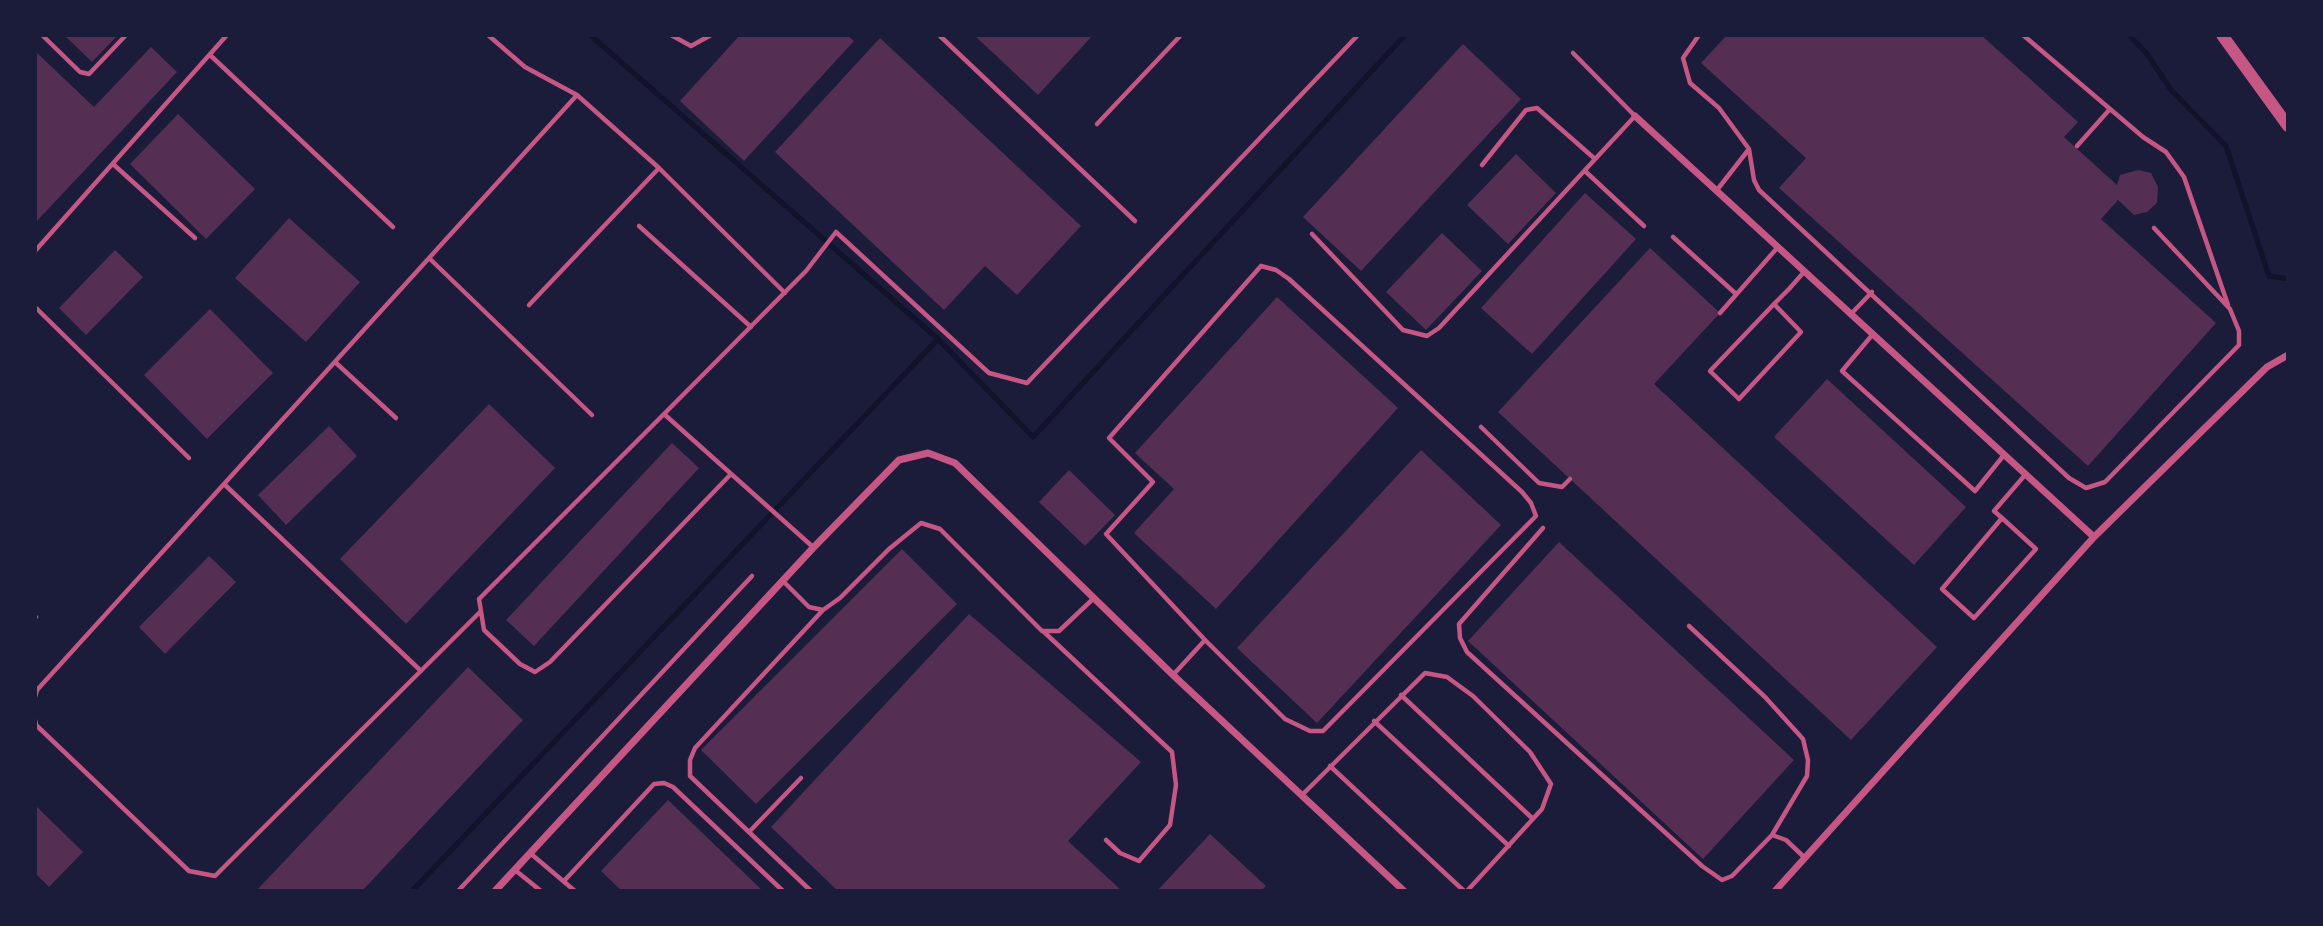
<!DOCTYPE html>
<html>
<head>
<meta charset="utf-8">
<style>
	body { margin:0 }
	#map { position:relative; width:2323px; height:926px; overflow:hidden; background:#1b1b3a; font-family:Quicksand,sans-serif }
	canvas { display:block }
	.frame { position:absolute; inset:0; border:37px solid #1b1b3a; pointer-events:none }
</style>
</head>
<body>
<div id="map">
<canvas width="2323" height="926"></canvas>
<div class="frame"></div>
</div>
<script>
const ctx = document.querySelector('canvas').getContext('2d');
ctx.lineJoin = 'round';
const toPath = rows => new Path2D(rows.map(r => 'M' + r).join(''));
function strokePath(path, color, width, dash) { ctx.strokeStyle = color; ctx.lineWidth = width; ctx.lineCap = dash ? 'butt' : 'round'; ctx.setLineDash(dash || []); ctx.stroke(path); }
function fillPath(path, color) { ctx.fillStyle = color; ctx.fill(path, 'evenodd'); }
strokePath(toPath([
	[590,35,938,339],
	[2129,35,2147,54,2171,90,2226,146,2269,276,2288,279],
	[412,891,938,339,1033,437,1405,35]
]), '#12122b', 5);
fillPath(toPath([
	[64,35,118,35,92,62],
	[740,35,847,35,854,41,744,161,680,101],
	[974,35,1093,35,1038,95],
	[1727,35,1981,35,2078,122,2064,137,2117,185,2120,175,2138,170,2151,173,2158,187,2157,203,2147,212,2134,215,2118,200,2101,219,2216,323,2088,466,1779,188,1806,158,1701,63],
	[880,38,1081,226,1017,295,985,266,944,310,775,152],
	[1463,44,1521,99,1361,271,1303,217],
	[151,47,177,72,35,223,35,51,94,107],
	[178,114,255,189,206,239,130,164],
	[1516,154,1556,193,1508,244,1467,205],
	[1585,193,1636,239,1532,354,1481,308],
	[289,218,360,282,306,342,235,278],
	[1442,233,1482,271,1426,330,1386,292],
	[1650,248,1720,313,1654,384,1937,647,1851,740,1498,412],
	[115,250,143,277,86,335,59,308],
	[1277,297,1398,408,1216,609,1134,533,1174,489,1135,453],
	[210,309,273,373,207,439,144,375],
	[1827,379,1966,507,1914,565,1774,437],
	[489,404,555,468,406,624,340,559],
	[329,426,357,456,286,525,258,495],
	[672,443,699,468,534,646,506,620],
	[1421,450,1501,525,1317,723,1237,648],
	[1069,470,1115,515,1085,546,1039,502],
	[1559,542,1794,760,1703,859,1468,641],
	[902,549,957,604,756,804,701,750],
	[209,556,236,582,165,654,139,627],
	[969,614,1141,762,1068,841,1122,891,838,891,771,827],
	[468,667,523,720,362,891,256,891],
	[668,800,763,891,622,891,601,871],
	[35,805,83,852,49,887,35,873],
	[1210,834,1266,886,1261,891,1157,891]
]), '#542f53');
strokePath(toPath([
	[42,35,80,72,89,74,126,35],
	[488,35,525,67,577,95,659,168,785,293],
	[671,35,691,46,711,35],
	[939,35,1135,221],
	[1699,35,1683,58,1690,83,1719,108,1749,149,1717,190],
	[2023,35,2143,137,2166,152,2184,177,2228,305],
	[210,55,393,227],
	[1097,124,1181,35],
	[2077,146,2110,109],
	[1749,149,1754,180,1759,190,2069,478,2086,488,2105,482,2239,345,2239,331,2230,309,2154,228],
	[113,164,195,238],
	[1482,165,1526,110,1537,108,1595,159],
	[1585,171,1644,226],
	[639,226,751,327],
	[1312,234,1403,330,1427,336,1439,328,1635,116,1573,53],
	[1673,237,1735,293],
	[35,251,227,35],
	[429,258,592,415],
	[1261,266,1276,270,1289,279,1522,492,1531,503,1536,516,1323,731,1310,731,1285,719,1205,640,1106,534,1153,482,1109,438,1261,266],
	[1774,304,1801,332,1739,399,1710,371,1774,304,1789,289,1804,272],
	[529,305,659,168],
	[35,307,189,458],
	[1720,313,1778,247],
	[1851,314,1872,292],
	[1873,334,1842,371,1975,491,2004,455],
	[335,362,396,418],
	[664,414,479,599,484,630,520,664,535,672,550,662,731,474],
	[1481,427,1539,483,1562,487,1570,479],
	[224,484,421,671],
	[2002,518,2036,549,1974,618,1942,589,2002,518],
	[2002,518,1994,511,2025,475],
	[1543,528,1459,624,1460,638,1467,652,1702,866,1722,880,1732,876,1772,835,1786,840,1804,857],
	[813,547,664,414,806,271,836,232,989,373,1027,383,1358,35],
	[783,581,809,607,823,610,840,598,889,549,921,523,940,529,1042,631,1059,631,1094,598],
	[35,616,36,617],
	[1689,626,1765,697,1803,739,1808,760,1807,776,1772,835],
	[1043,631,1172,752,1176,785,1170,825,1139,861,1120,853,1106,840],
	[1173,675,1205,640],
	[1401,695,1533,819],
	[35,697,37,690,577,95],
	[35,720,36,725,189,871,215,876,479,613],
	[1374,721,1509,846],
	[1330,766,1464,891],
	[1302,795,1425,673,1447,677,1473,696,1530,752,1551,784,1542,809,1467,891],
	[749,832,801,778],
	[530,853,575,891],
	[515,870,541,891],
	[564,881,654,784,664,783,673,787,783,891],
	[458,891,752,576],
	[811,891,690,776,690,760,695,748,823,610]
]), '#c65784', 4.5);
strokePath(toPath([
	[1635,116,2094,537],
	[495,891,813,548,899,460,928,453,955,463,1173,675,1404,891],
	[1775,891,2094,537,2267,367,2288,355]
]), '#c65784', 7);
strokePath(toPath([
	[2222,35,2288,126]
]), '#c65784', 12);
</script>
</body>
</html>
